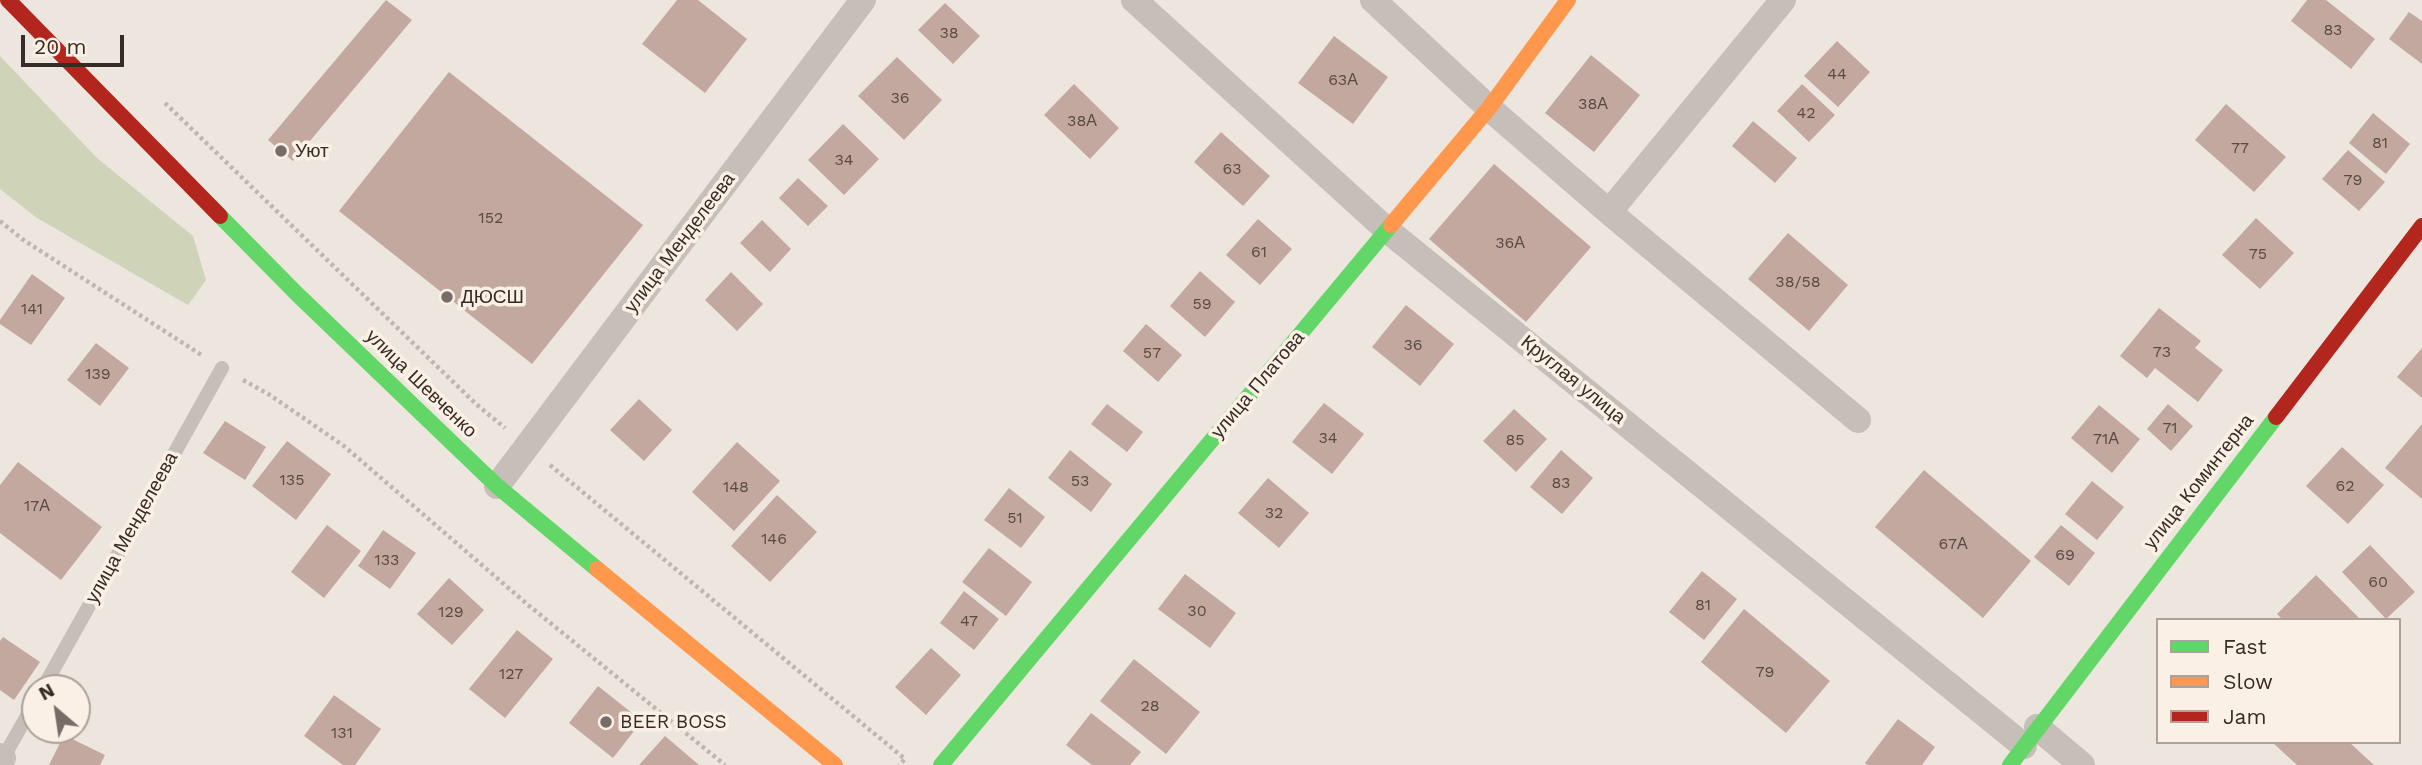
<!DOCTYPE html>
<html>
<head>
<meta charset="utf-8">
<style>
	body { margin:0 }
	#map { position:relative; width:2422px; height:765px; overflow:hidden; background:#ede6df; font-family:"Work Sans",sans-serif }
	canvas { display:block }
	.legend { position:absolute; left:2156px; top:618px; width:245px; height:126px; box-sizing:border-box; background:#fbf0e5; border:2px solid #ada199; margin:0; padding:9px 12px; list-style:none; font-size:21px; color:#372b26 }
	.legend li { display:flex; align-items:center; gap:14px; height:35px }
	.legend b { width:35px; border:2px solid #ada199 }
	.north { position:absolute; left:21px; top:674px; width:70px; height:70px; box-sizing:border-box; background:#fbf0e5; border:2px solid #ada199; border-radius:50%; rotate:331deg; font-size:19px; font-weight:700; line-height:28px; text-align:center; color:#372b26 }
	.north::after { content:''; display:block; margin:auto; width:24px; height:32px; background:#776c67; clip-path:polygon(50% 0,100% 100%,50% 72%,0 100%) }
	.scale { position:absolute; left:21px; top:35px; width:103px; height:32px; box-sizing:border-box; border:4px solid #372b26; border-top:0; padding-left:9px; font-size:21px; line-height:24px; white-space:nowrap; color:#372b26; -webkit-text-stroke:5px #fbf0e5; paint-order:stroke }
</style>
</head>
<body>
<div id="map">
<canvas width="2422" height="765"></canvas>
<ul class="legend">
<li><b style="height:9px;background:#63d668"></b>Fast</li>
<li><b style="height:9px;background:#ff974d"></b>Slow</li>
<li><b style="height:9px;background:#b3261e"></b>Jam</li>
</ul>
<div class="north">N</div>
<div class="scale">20 m</div>
</div>
<script>
const ctx = document.querySelector('canvas').getContext('2d');
ctx.lineJoin = 'round';
function fillPath(path, color) { ctx.fillStyle = color; ctx.fill(path, 'evenodd'); }
const toPath = rows => new Path2D(rows.map(r => 'M' + r).join(''));
function strokePath(path, color, width, dash) { ctx.strokeStyle = color; ctx.lineWidth = width; ctx.lineCap = dash ? 'butt' : 'round'; ctx.setLineDash(dash || []); ctx.stroke(path); }
function write(font, color, halo, rows, align = 'center') {
  ctx.font = font + ' "Work Sans",sans-serif'; ctx.lineWidth = 7; ctx.setLineDash([]); ctx.textBaseline = 'middle'; ctx.strokeStyle = halo; ctx.fillStyle = color; for (const [text, x, y, turn = 0] of rows) {
    ctx.save(); ctx.translate(x, y); ctx.rotate((+turn || 0) * Math.PI / 180); ctx.textAlign = isNaN(turn) ? turn : align; if (halo) ctx.strokeText(text, 0, 0); ctx.fillText(text, 0, 0); ctx.restore();
  }
}
fillPath(toPath([
	[0,56,97,158,193,236,206,280,188,305,37,218,0,189]
]), '#cfd3b8');
fillPath(toPath([
	[386,0,412,20,293,161,268,140],
	[677,0,698,0,747,39,705,93,642,44],
	[2307,0,2326,0,2375,39,2351,69,2291,21],
	[945,3,980,36,953,64,918,30],
	[2409,12,2422,21,2422,64,2389,39],
	[1334,36,1388,77,1353,124,1298,83],
	[1837,41,1870,72,1838,107,1804,76],
	[1591,55,1640,95,1594,152,1545,113],
	[897,57,942,100,904,140,858,96],
	[449,72,643,225,532,364,339,211],
	[1074,84,1119,128,1090,159,1044,115],
	[1802,84,1835,115,1809,142,1777,111],
	[2226,104,2286,157,2254,192,2195,140],
	[2373,113,2410,144,2386,174,2349,143],
	[1753,121,1797,158,1775,183,1732,146],
	[843,124,879,159,844,195,808,160],
	[1221,132,1270,176,1243,206,1194,162],
	[2348,150,2385,182,2359,211,2322,179],
	[1494,164,1591,247,1526,322,1429,239],
	[798,178,828,206,808,226,779,198],
	[2256,218,2294,253,2260,289,2222,255],
	[1258,219,1292,249,1260,285,1226,255],
	[762,220,791,249,770,272,740,243],
	[1788,233,1848,285,1809,331,1748,279],
	[1200,271,1235,302,1205,337,1170,306],
	[731,272,763,304,737,331,705,300],
	[32,274,65,298,31,345,0,324,0,320],
	[1406,305,1454,344,1420,386,1372,347],
	[2159,308,2201,341,2195,348,2223,370,2198,402,2155,368,2147,378,2120,356],
	[1146,324,1182,355,1158,382,1123,351],
	[96,343,129,368,100,406,67,380],
	[2422,348,2422,398,2397,377],
	[639,399,672,430,644,461,610,430],
	[1324,403,1364,434,1332,474,1292,442],
	[1107,404,1143,432,1127,452,1091,424],
	[2168,404,2193,426,2171,451,2147,429],
	[2099,405,2140,439,2112,473,2071,438],
	[1514,409,1547,439,1516,472,1483,441],
	[225,421,266,447,245,480,203,453],
	[2422,424,2422,499,2385,468],
	[287,441,331,474,296,520,252,486],
	[737,442,780,481,734,531,692,492],
	[2342,447,2384,485,2348,524,2306,486],
	[1070,450,1112,484,1091,512,1048,478],
	[1561,450,1593,478,1562,514,1530,487],
	[18,462,102,527,61,580,0,533,0,485],
	[1924,470,2031,561,1983,618,1875,527],
	[1268,478,1309,513,1279,548,1238,513],
	[2092,481,2124,507,2097,540,2065,514],
	[1009,488,1045,517,1021,548,984,520],
	[777,495,817,532,770,582,731,546],
	[327,525,361,551,324,598,291,572],
	[2061,525,2095,553,2069,586,2034,557],
	[383,530,416,553,390,589,358,566],
	[2370,545,2415,592,2386,619,2342,572],
	[989,548,1032,582,1006,616,962,582],
	[1702,571,1737,599,1704,640,1669,612],
	[1185,574,1236,613,1210,648,1158,609],
	[2316,575,2361,620,2283,620,2277,614],
	[449,578,484,610,452,645,417,614],
	[964,591,999,619,974,650,940,623],
	[1744,609,1830,681,1786,733,1701,662],
	[517,630,553,659,505,718,469,689],
	[3,637,40,662,14,700,0,690,0,641],
	[931,648,961,675,926,715,895,687],
	[1134,659,1200,712,1166,754,1100,701],
	[598,686,642,721,613,758,569,723],
	[334,695,381,729,355,765,343,765,304,736],
	[1091,713,1141,752,1130,765,1092,765,1066,745],
	[1898,719,1935,747,1922,765,1868,765,1865,763],
	[64,735,105,755,100,765,49,765],
	[665,736,699,765,639,765],
	[2272,742,2349,742,2374,765,2297,765]
]), '#c2a89f');
strokePath(toPath([
	[165,103,476,404,505,428],
	[0,221,22,239,203,356],
	[243,380,270,395,344,446,527,604,725,765],
	[550,465,905,759,899,765]
]), '#bfb6b0', 4.5, [3.5, 3.5]);
strokePath(toPath([
	[43,688,222,368],
	[3,758,35,702]
]), '#c6beb8', 14);
strokePath(toPath([
	[1134,0,1387,230,2024,746],
	[1373,0,1489,108,1609,212,1858,420],
	[1609,212,1783,0],
	[497,486,863,0],
	[2037,727,2082,765],
	[0,756,3,758,0,764]
]), '#c6beb8', 26);
strokePath(toPath([
	[220,216,297,294,497,486,597,569],
	[941,765,1391,225],
	[2010,765,2276,417]
]), '#63d668', 16);
strokePath(toPath([
	[1391,225,1489,108,1568,0],
	[597,569,835,765]
]), '#ff974d', 16);
strokePath(toPath([
	[8,0,220,216],
	[2276,417,2422,226]
]), '#b3261e', 16);
for (const [x, y, r, color] of [
	[281,151,7,"#776c67"],
	[447,297,7,"#776c67"],
	[606,722,7,"#776c67"]
]) { const dot = new Path2D(); dot.arc(x, y, r, 0, 2 * Math.PI); ctx.fillStyle = color; ctx.fill(dot); strokePath(dot, '#fbf0e5', 2.5); }
write('16px', '#5a4a44', null, [
	["83",2333,30],
	["38",949,33],
	["44",1837,74],
	["63А",1343,80],
	["36",900,98],
	["38А",1593,104],
	["42",1806,113],
	["38А",1082,121],
	["81",2380,143],
	["77",2240,148],
	["34",844,160],
	["63",1232,169],
	["79",2353,180],
	["152",491,218],
	["36А",1510,243],
	["61",1259,252],
	["75",2258,254],
	["38/58",1798,282],
	["59",1202,304],
	["141",32,309],
	["36",1413,345],
	["73",2162,352],
	["57",1152,353],
	["139",98,374],
	["71",2170,428],
	["34",1328,438],
	["71А",2106,439],
	["85",1515,440],
	["135",292,480],
	["53",1080,481],
	["83",1561,483],
	["62",2345,486],
	["148",736,487],
	["17А",37,506],
	["32",1274,513],
	["51",1015,518],
	["146",774,539],
	["67А",1953,544],
	["69",2065,555],
	["133",387,560],
	["60",2378,582],
	["81",1703,605],
	["30",1197,611],
	["129",451,612],
	["47",969,621],
	["79",1765,672],
	["127",511,674],
	["28",1150,706],
	["131",342,733]
]);
write('19px', '#372b26', '#fbf0e5', [
	["Уют",295,151],
	["ДЮСШ",461,297],
	["BEER BOSS",620,722]
], 'left');
write('19px', '#372b26', '#fbf0e5', [
	["улица Менделеева",680,243,-53],
	["Круглая улица",1573,380,39],
	["улица Шевченко",421,384,44],
	["улица Платова",1258,385,-50],
	["улица Коминтерна",2199,482,-52],
	["улица Менделеева",132,528,-61]
]);
</script>
</body>
</html>
